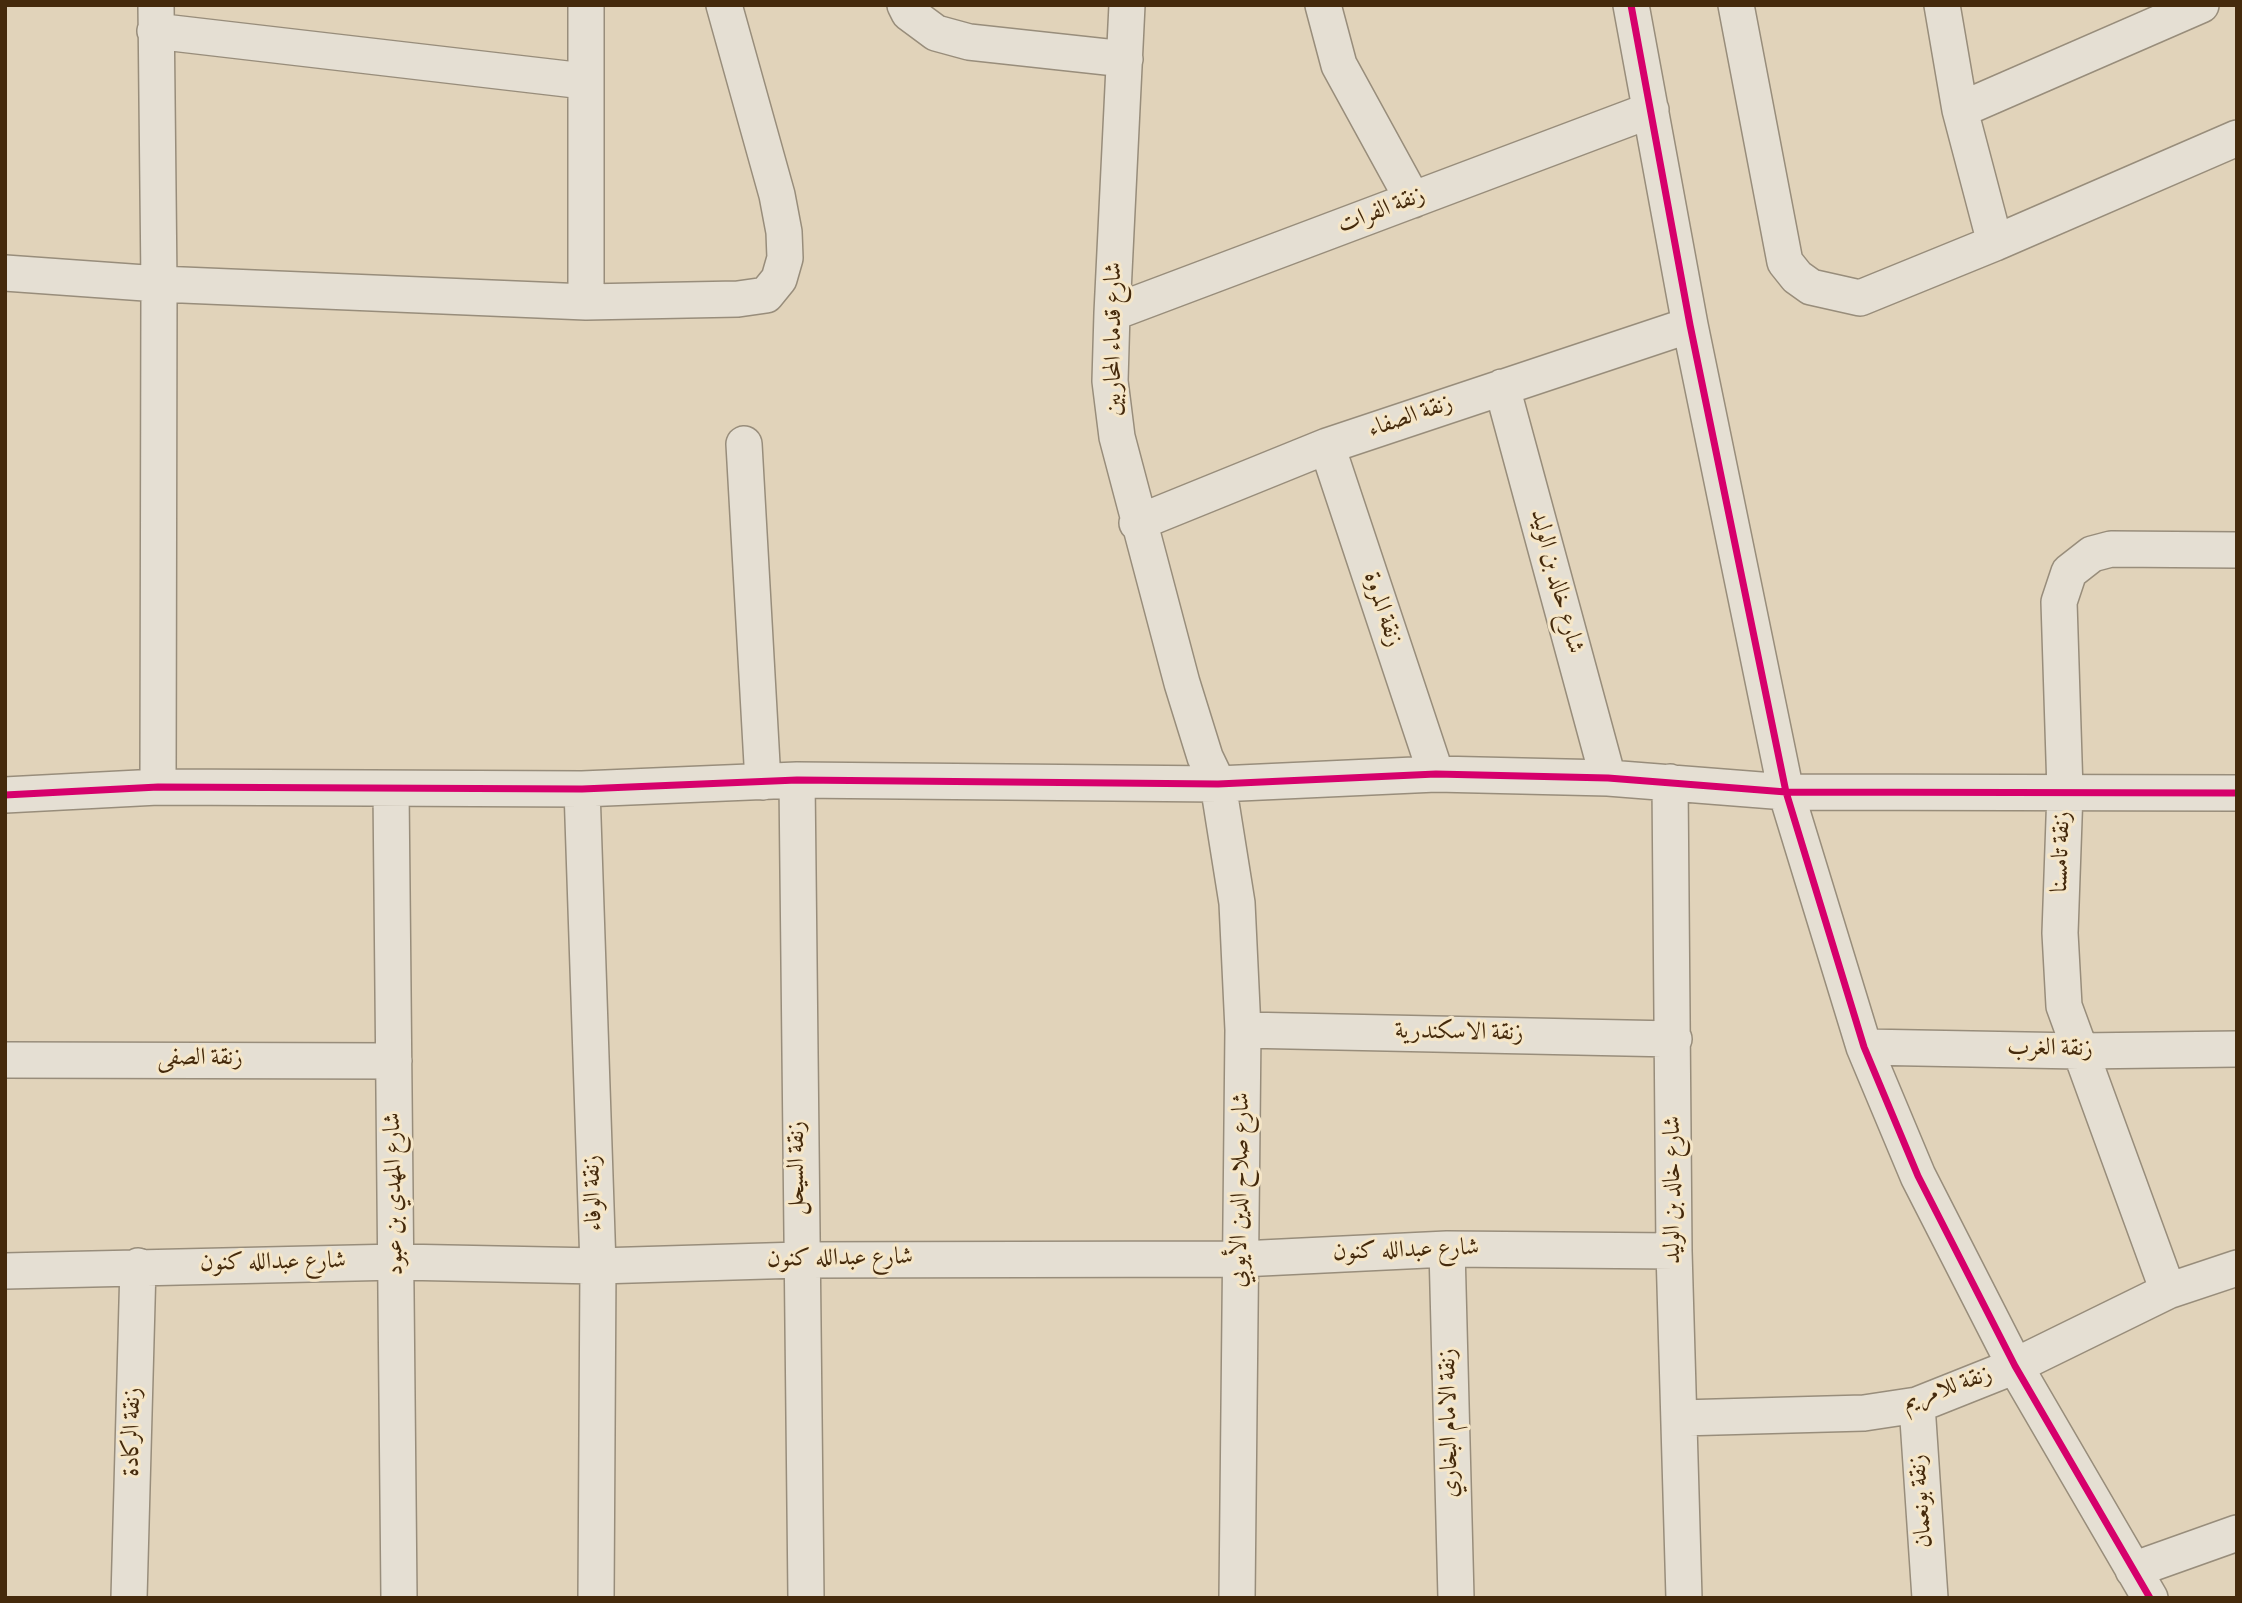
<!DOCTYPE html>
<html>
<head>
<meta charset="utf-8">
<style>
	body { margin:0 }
	#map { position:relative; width:2242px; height:1603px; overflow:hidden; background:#e1d3ba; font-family:Vollkorn,serif }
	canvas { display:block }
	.frame { position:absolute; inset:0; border:7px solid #452a0c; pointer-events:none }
</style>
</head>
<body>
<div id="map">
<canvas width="2242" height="1603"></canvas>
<div class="frame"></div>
</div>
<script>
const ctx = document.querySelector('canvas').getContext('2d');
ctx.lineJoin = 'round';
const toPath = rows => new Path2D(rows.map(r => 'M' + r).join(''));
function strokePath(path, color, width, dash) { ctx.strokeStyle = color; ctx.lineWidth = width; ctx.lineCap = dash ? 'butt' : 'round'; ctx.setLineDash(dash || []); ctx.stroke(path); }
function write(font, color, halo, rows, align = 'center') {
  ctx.font = font + ' Vollkorn,Amiri,serif'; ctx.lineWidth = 6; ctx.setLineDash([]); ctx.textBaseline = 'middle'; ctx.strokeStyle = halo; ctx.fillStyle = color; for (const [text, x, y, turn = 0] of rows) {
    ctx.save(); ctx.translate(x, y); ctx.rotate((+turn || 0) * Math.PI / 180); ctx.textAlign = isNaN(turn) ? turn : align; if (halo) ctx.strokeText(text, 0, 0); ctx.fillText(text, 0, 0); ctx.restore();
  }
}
const street = toPath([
	[156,5,159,284,158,787],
	[586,5,586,302],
	[905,5,909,13,936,33,969,42,1125,59],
	[1127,5,1112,313,1110,381,1117,437,1182,683,1205,757,1218,784,1237,903,1243,1030,1237,1598],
	[1323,5,1339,65,1413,200],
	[1631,5,1690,325,1786,792,1864,1047,1918,1176,2015,1366,2150,1598],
	[1736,5,1785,262,1797,277,1811,287,1860,298,1995,243],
	[1942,5,1960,110,1995,243,2237,138],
	[155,31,584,81],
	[1960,110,2201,5],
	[5,273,159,284,586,302,738,299,766,295,779,279,785,258,784,232,777,195,724,5],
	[1112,313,1651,110],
	[1502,387,1608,778],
	[744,444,763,782],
	[1327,446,1436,774],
	[1137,523,1327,446,1690,325],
	[797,780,806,1598],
	[1670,782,1674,1251,1684,1598],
	[391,789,399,1598],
	[582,789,598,1266,596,1598],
	[5,795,158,787,582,789,797,780,1218,784,1436,774,1608,778,1786,792,2237,793],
	[1243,1030,1674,1039],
	[1864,1047,2079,1051,2237,1049],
	[5,1060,394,1061],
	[1447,1249,1456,1598],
	[5,1271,398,1262,598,1266,800,1260,1241,1259,1447,1249,1674,1251],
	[2168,1291,2064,1006,2060,933,2065,791,2059,602,2069,572,2092,554,2111,549,2237,550],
	[1917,1405,1930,1598],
	[1680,1418,1864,1413,1917,1405,2015,1366,2168,1291,2237,1268],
	[2133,1570,2237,1533],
	[129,1598,138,1266]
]);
strokePath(street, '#988d7b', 38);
strokePath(street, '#e5dfd3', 35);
strokePath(toPath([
	[1631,5,1690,325,1786,792,1864,1047,1918,1176,2015,1366,2150,1598],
	[5,795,158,787,582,789,797,780,1218,784,1436,774,1608,778,1786,792,2237,793]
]), '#d6006c', 7);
write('24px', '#452a0c', '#f5e6c8', [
	["زنقة الفرات",1382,212,-21],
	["شارع قدماء المحاربين",1116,339,-90],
	["زنقة الصفاء",1411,418,-19],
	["شارع خالد بن الوليد",1555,582,75],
	["زنقة المروة",1381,610,72],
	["زنقة تامسنا",2063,852,-88],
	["زنقة الاسكندرية",1459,1034,1],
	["زنقة الغرب",2050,1050,1],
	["زنقة الصفى",200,1060],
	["زنقة السيحل",799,1168,-90],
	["شارع صلاح الدين الأيوبي",1242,1190,-89],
	["شارع خالد بن الوليد",1675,1190,-90],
	["زنقة الوفاء",595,1193,-92],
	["شارع المهدي بن عبود",396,1194,-91],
	["شارع عبدالله كنون",1406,1252,-2],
	["شارع عبدالله كنون",840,1260,-1],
	["شارع عبدالله كنون",273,1264,-1],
	["زنقة للامريم",1948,1390,-19],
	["زنقة الامام البخاري",1451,1423,-91],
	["زنقة الركادة",134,1432,-89],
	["زنقة بونعمان",1923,1501,-94]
]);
</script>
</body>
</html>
